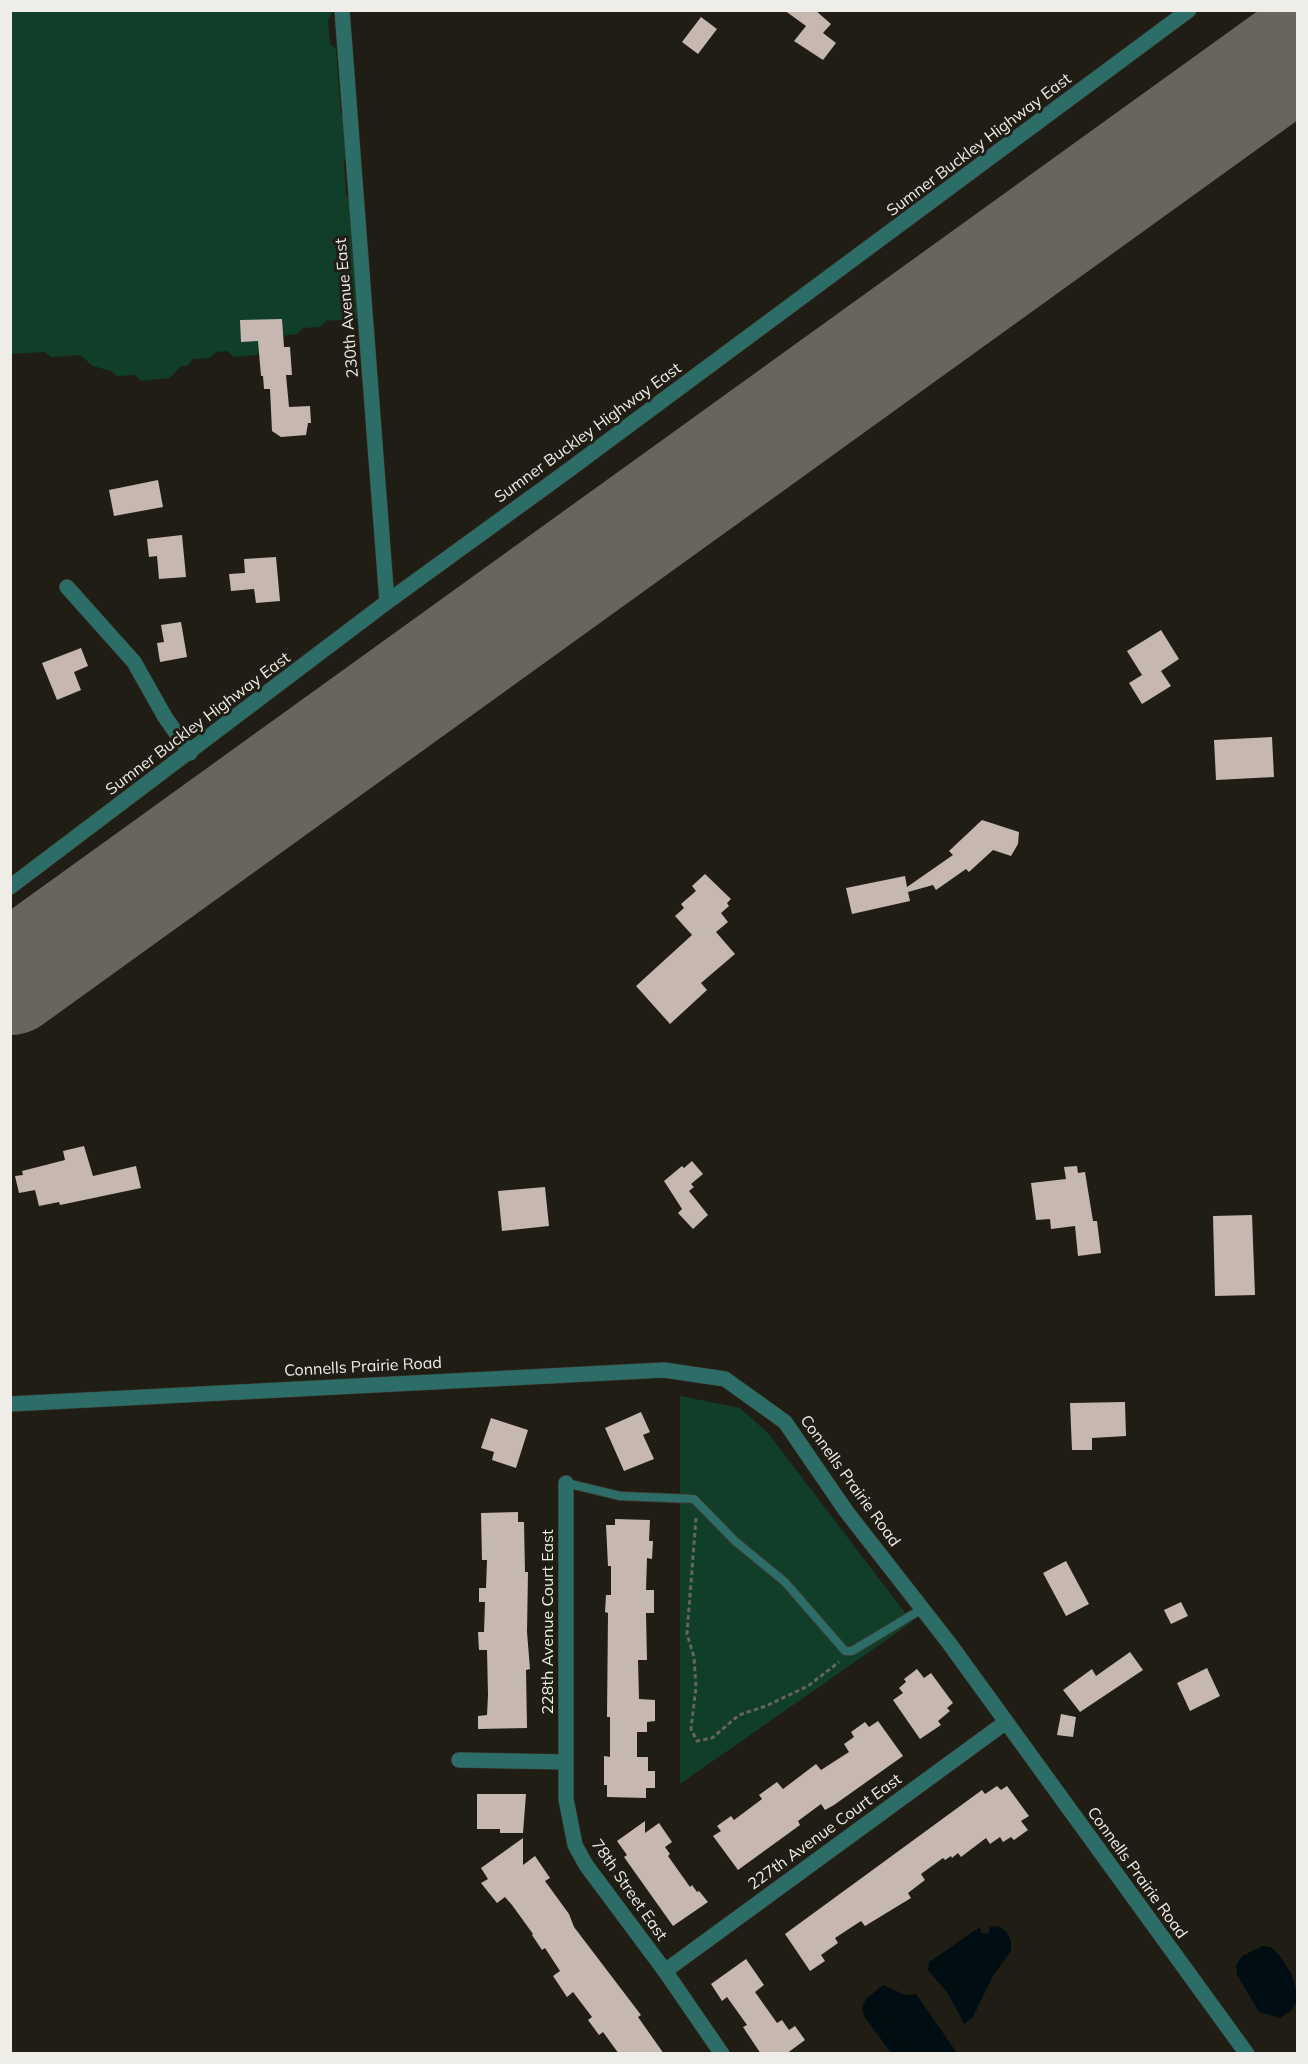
<!DOCTYPE html>
<html>
<head>
<meta charset="utf-8">
<style>
	body { margin:0 }
	#map { position:relative; width:1308px; height:2064px; overflow:hidden; background:#201e14; font-family:Mulish,sans-serif }
	canvas { display:block }
	.frame { position:absolute; inset:0; border:12px solid #efede7; pointer-events:none }
</style>
</head>
<body>
<div id="map">
<canvas width="1308" height="2064"></canvas>
<div class="frame"></div>
</div>
<script>
const ctx = document.querySelector('canvas').getContext('2d');
ctx.lineJoin = 'round';
function fillPath(path, color) { ctx.fillStyle = color; ctx.fill(path, 'evenodd'); }
const toPath = rows => new Path2D(rows.map(r => 'M' + r).join(''));
function strokePath(path, color, width, dash) { ctx.strokeStyle = color; ctx.lineWidth = width; ctx.lineCap = dash ? 'butt' : 'round'; ctx.setLineDash(dash || []); ctx.stroke(path); }
function write(font, color, halo, rows, align = 'center') {
  ctx.font = font + ' Mulish,sans-serif'; ctx.lineWidth = 6; ctx.setLineDash([]); ctx.textBaseline = 'middle'; ctx.strokeStyle = halo; ctx.fillStyle = color; for (const [text, x, y, turn = 0] of rows) {
    ctx.save(); ctx.translate(x, y); ctx.rotate((+turn || 0) * Math.PI / 180); ctx.textAlign = isNaN(turn) ? turn : align; if (halo) ctx.strokeText(text, 0, 0); ctx.fillText(text, 0, 0); ctx.restore();
  }
}
fillPath(toPath([
	[11,11,333,11,328,20,330,44,336,49,341,114,347,119,349,154,344,161,346,195,353,201,357,265,370,282,372,305,367,318,326,321,320,327,303,328,297,334,280,336,257,355,234,357,227,351,216,352,210,358,193,359,187,366,181,366,170,378,141,381,135,375,117,376,111,371,93,366,80,355,51,357,45,352,11,354],
	[680,1396,740,1408,768,1433,912,1622,680,1784]
]), '#103e29');
fillPath(toPath([
	[998,1926,1006,1931,1011,1941,1011,1951,993,1976,973,2017,964,2024,949,1995,928,1970,929,1962,980,1927,981,1933,988,1934,990,1927],
	[1263,1946,1271,1947,1280,1956,1291,1973,1297,1992,1296,2003,1291,2011,1280,2018,1259,2012,1237,1975,1236,1965,1242,1956],
	[883,1985,905,1995,916,1994,957,2053,891,2053,864,2016,862,2007,866,1999]
]), '#000e14');
strokePath(toPath([
	[10,979,1298,51]
]), '#67655c', 112);
fillPath(toPath([
	[784,10,815,10,831,24,823,33,836,43,823,60,794,41,806,26],
	[701,17,717,29,698,54,682,42],
	[282,319,284,347,290,347,292,375,286,375,289,407,310,406,311,423,308,423,306,435,281,437,272,431,270,389,264,389,263,376,261,376,258,341,241,342,240,320],
	[158,480,163,507,114,516,109,490],
	[182,535,186,577,159,579,157,556,149,557,147,539],
	[276,557,280,601,256,603,254,589,231,591,229,574,245,573,244,559],
	[181,622,187,657,160,662,157,643,164,642,161,625],
	[1161,630,1179,659,1161,671,1171,686,1142,704,1129,683,1142,675,1127,651],
	[81,648,88,666,74,672,81,690,57,700,42,663],
	[1272,737,1274,777,1216,780,1214,740],
	[982,820,1019,832,1018,844,1011,856,993,850,969,872,966,869,936,890,933,885,908,892,910,901,852,914,846,888,905,876,907,887,953,855,949,851],
	[705,874,731,899,727,903,729,906,721,913,728,922,716,932,735,954,701,983,707,990,670,1024,636,986,692,935,675,916,684,908,681,904,696,891,692,886],
	[84,1146,93,1176,136,1166,141,1188,60,1205,59,1202,39,1206,35,1190,19,1193,15,1176,23,1175,22,1171,65,1160,63,1151],
	[692,1161,703,1174,691,1184,694,1187,689,1191,708,1215,693,1229,678,1213,682,1209,664,1181,682,1166,684,1168],
	[1077,1166,1078,1173,1085,1172,1093,1221,1097,1221,1101,1253,1078,1256,1075,1226,1051,1229,1050,1219,1036,1220,1031,1183,1066,1179,1064,1167],
	[545,1187,549,1226,502,1231,498,1191],
	[1252,1215,1255,1295,1215,1296,1213,1216],
	[1125,1402,1126,1436,1092,1438,1092,1450,1072,1450,1070,1403],
	[641,1412,650,1432,643,1435,654,1459,624,1471,605,1428],
	[491,1418,528,1430,516,1468,492,1460,494,1452,481,1448],
	[518,1512,518,1522,524,1522,525,1572,528,1572,527,1632,530,1669,526,1670,527,1728,478,1729,478,1716,487,1715,488,1695,487,1650,479,1650,478,1632,484,1632,485,1602,479,1602,479,1588,486,1588,487,1560,482,1560,481,1513],
	[615,1519,650,1520,649,1541,653,1541,652,1559,647,1558,646,1590,654,1590,654,1613,646,1613,647,1660,638,1660,639,1699,655,1700,655,1721,647,1722,647,1732,637,1732,637,1757,648,1757,648,1771,655,1771,655,1788,646,1788,646,1798,607,1797,607,1785,604,1785,604,1756,610,1757,610,1717,607,1717,608,1613,605,1612,606,1595,611,1595,611,1566,608,1566,606,1525,615,1525],
	[1066,1561,1089,1604,1066,1616,1043,1573],
	[1181,1602,1188,1616,1171,1624,1164,1610],
	[1130,1652,1143,1670,1080,1712,1063,1690,1092,1669,1096,1676],
	[1207,1668,1220,1696,1190,1711,1177,1683],
	[917,1669,924,1678,931,1673,953,1703,947,1708,950,1711,938,1721,941,1725,920,1739,893,1700,903,1693,899,1688,906,1682,904,1679],
	[1061,1714,1076,1717,1073,1737,1057,1735],
	[878,1721,903,1756,834,1805,825,1810,821,1804,798,1821,800,1825,738,1870,713,1836,721,1831,717,1826,731,1816,734,1820,762,1799,759,1795,777,1782,783,1789,816,1764,821,1770,849,1752,844,1744,854,1737,851,1732,865,1722,869,1727],
	[997,1786,1001,1790,1007,1786,1029,1816,1021,1821,1028,1830,1014,1840,1011,1837,1003,1842,1000,1837,990,1844,986,1838,961,1857,958,1853,952,1858,951,1856,945,1860,943,1858,921,1874,925,1880,908,1893,911,1898,865,1926,861,1921,835,1938,838,1943,821,1955,825,1961,810,1971,785,1934,982,1790,985,1794],
	[477,1794,526,1794,523,1833,500,1833,500,1829,477,1829],
	[645,1821,645,1833,659,1823,672,1842,665,1847,670,1854,668,1856,690,1887,692,1885,697,1892,699,1891,708,1902,673,1926,624,1857,627,1855,617,1841],
	[523,1838,523,1865,535,1856,550,1878,545,1881,569,1914,574,1927,641,2015,638,2017,664,2054,619,2054,603,2032,599,2035,588,2020,592,2017,573,1992,567,1997,553,1976,560,1971,545,1948,542,1950,532,1935,533,1934,512,1905,505,1897,497,1903,481,1883,488,1879,481,1868],
	[746,1959,764,1985,755,1992,777,2023,782,2020,789,2030,795,2026,805,2040,786,2054,761,2054,743,2027,747,2025,727,1997,722,2001,711,1984]
]), '#c6b7b1');
const service = toPath([
	[566,1483,620,1496,694,1499,735,1541,785,1582,845,1651,852,1651,922,1609]
]);
const minor = toPath([
	[342,10,387,602],
	[67,587,134,662,165,717,190,753],
	[10,1404,664,1370,725,1379,785,1422,846,1511,949,1643,1247,2054],
	[566,1483,566,1799,575,1845,586,1865,665,1971,722,2054],
	[459,1760,566,1762],
	[665,1971,1006,1722]
]);
const tertiary = toPath([
	[10,887,387,602,562,475,1189,10]
]);
strokePath(service, '#3d3b32', 10);
strokePath(minor, '#3d3b32', 16);
strokePath(tertiary, '#3d3b32', 16);
strokePath(toPath([
	[696,1518,687,1634,694,1657,696,1687,691,1729,697,1741,712,1738,739,1715,766,1706,808,1686,839,1662]
]), '#66645b', 3, [4.5, 3]);
strokePath(service, '#2d6d68', 8);
strokePath(minor, '#2d6d68', 15);
strokePath(tertiary, '#2d6d68', 15);
write('16px', '#efede7', '#201e14', [
	["Sumner Buckley Highway East",979,145,-37],
	["230th Avenue East",347,308,-95],
	["Sumner Buckley Highway East",588,433,-36],
	["Sumner Buckley Highway East",198,724,-37],
	["Connells Prairie Road",363,1367,-3],
	["Connells Prairie Road",850,1481,54],
	["228th Avenue Court East",548,1622,-90],
	["227th Avenue Court East",825,1832,-36],
	["Connells Prairie Road",1137,1873,54],
	["78th Street East",629,1890,55]
]);
</script>
</body>
</html>
